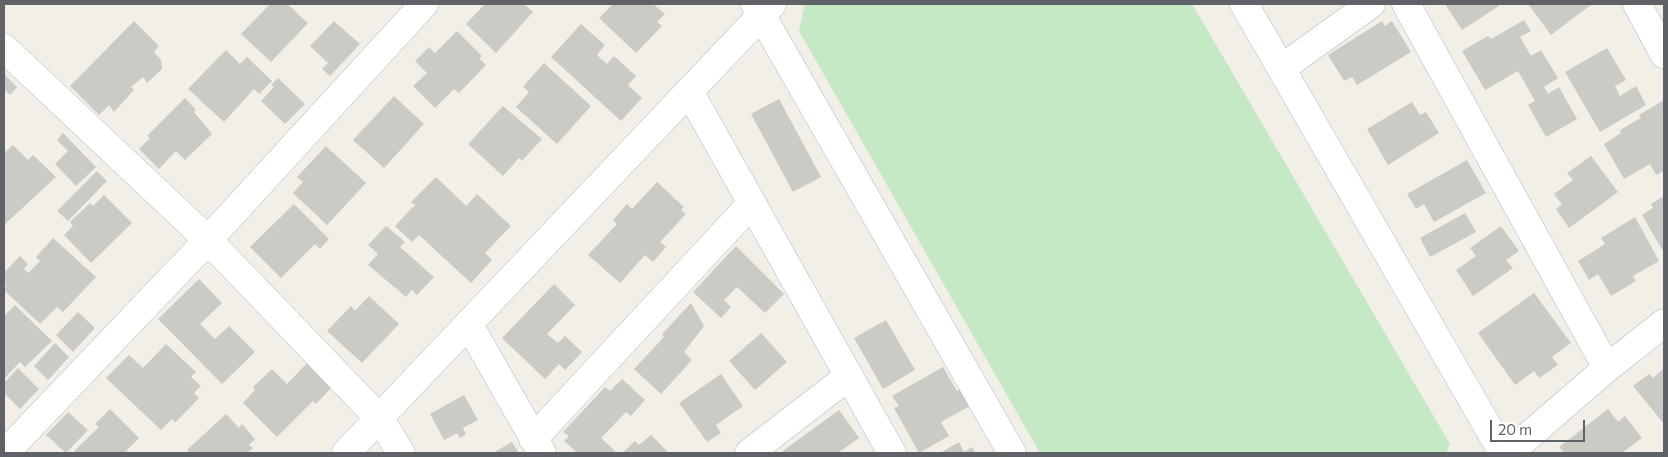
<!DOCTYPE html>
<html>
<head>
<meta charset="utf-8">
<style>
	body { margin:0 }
	#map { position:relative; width:1668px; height:457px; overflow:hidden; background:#f1efe8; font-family:Commissioner,sans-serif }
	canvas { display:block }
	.frame { position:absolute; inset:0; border:5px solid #5f6368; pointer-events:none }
	.scale { position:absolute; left:1490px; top:420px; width:95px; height:22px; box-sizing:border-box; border:2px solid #5f6368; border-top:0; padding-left:6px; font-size:15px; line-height:18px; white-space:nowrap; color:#5f6368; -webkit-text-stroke:4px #fff; paint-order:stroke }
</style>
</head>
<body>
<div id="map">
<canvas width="1668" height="457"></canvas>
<div class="frame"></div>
<div class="scale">20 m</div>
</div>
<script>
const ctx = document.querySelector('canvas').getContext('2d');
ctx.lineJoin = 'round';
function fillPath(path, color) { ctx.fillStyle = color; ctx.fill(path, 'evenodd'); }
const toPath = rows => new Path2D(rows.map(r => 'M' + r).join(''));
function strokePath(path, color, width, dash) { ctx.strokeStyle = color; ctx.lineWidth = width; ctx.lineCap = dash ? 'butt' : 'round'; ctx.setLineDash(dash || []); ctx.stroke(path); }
fillPath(toPath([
	[805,4,1192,4,1450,444,1446,453,1040,453,799,31]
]), '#c5e8c5');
fillPath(toPath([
	[270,4,287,4,308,23,271,62,241,34],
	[485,4,524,4,533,12,496,53,466,24],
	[613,4,653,4,665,14,657,22,662,26,636,53,599,18],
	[1445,4,1497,4,1499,6,1462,30],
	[1528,4,1592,4,1551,35],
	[1524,20,1531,31,1520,37,1531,56,1541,50,1558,78,1544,87,1548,94,1559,87,1577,119,1546,137,1528,105,1535,101,1518,71,1485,90,1462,51,1488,36,1491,39],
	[134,21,159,46,154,52,161,60,162,69,147,83,143,77,131,87,134,90,114,112,109,105,99,115,70,86],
	[334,21,360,44,330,76,322,69,328,63,310,46],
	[1382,21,1385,26,1392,21,1411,52,1357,85,1352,77,1344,81,1328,55],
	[581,24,605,45,597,55,607,64,614,56,636,76,628,85,642,98,621,121,551,57],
	[457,31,482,56,479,58,486,65,459,93,454,89,435,108,413,86,427,73,415,61,429,47,435,53],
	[1607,48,1626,80,1615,86,1620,96,1636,86,1646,105,1600,132,1565,72],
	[226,50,240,64,247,57,272,81,259,94,254,89,224,122,188,89],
	[544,63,591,106,557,144,516,107,529,92,523,87],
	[4,74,17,87,10,95,4,89],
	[278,78,305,104,285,124,261,101,274,87,271,85],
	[394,96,424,124,384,168,353,140],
	[185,98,196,110,194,112,212,134,185,160,176,151,159,169,139,149,150,138,147,136],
	[779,99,821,177,793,192,751,114],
	[1664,100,1664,171,1656,175,1650,164,1624,179,1604,144,1621,133,1620,130,1641,118,1639,115],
	[1412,102,1420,115,1426,112,1439,133,1388,165,1367,129],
	[503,106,542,139,522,161,519,158,503,176,468,144],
	[63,133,96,167,76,186,55,164,68,151,57,140],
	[13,145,28,160,33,155,56,177,4,225,4,153],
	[326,146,366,183,327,225,293,193,303,182,297,177],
	[1591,156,1618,192,1569,228,1556,209,1562,204,1554,194,1573,180,1567,173],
	[1467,160,1486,193,1434,222,1424,204,1416,209,1407,194],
	[97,171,107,181,68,221,57,211],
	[436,177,466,206,477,194,511,226,485,253,492,260,471,283,419,235,412,242,395,226,415,205,411,202],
	[657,182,684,207,681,210,686,214,660,242,666,247,653,262,645,255,620,283,588,255,617,224,613,220,627,204,632,209],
	[104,195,132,223,91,263,64,235,73,226,70,222,90,203,93,206],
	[1664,196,1664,253,1642,215,1653,208,1651,204],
	[294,204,329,239,320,249,315,244,281,278,250,247],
	[1465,213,1476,232,1430,257,1420,238],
	[1635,217,1659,261,1633,276,1636,281,1611,296,1598,274,1589,280,1578,261,1605,244,1601,238],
	[386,226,405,242,400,247,434,277,417,295,412,290,406,297,368,265,378,254,368,245],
	[1501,226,1519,251,1506,260,1513,268,1473,296,1456,270,1476,256,1470,248],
	[53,238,96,277,63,312,57,307,40,324,4,290,6,287,4,273,20,256,28,264,24,269,28,273,40,261,36,257],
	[736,246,784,294,765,313,737,287,724,300,731,307,721,318,693,292],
	[199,279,222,303,200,324,215,339,229,326,255,352,222,384,158,319],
	[554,284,575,305,547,334,558,343,565,336,582,352,565,370,559,364,545,379,502,338],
	[1534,293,1571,343,1552,357,1558,365,1539,378,1534,371,1515,385,1478,333],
	[369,296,399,324,362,363,327,331,351,306,355,311],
	[691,303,704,326,684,352,692,360,661,394,634,369,664,337,662,334],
	[15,305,52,341,25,367,20,362,4,379,4,316],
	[78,312,95,328,73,352,56,335],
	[886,320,915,370,883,389,854,338],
	[761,333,787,362,755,390,729,361],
	[55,343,69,357,48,380,34,366],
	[166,344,196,372,191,377,201,386,194,393,199,398,175,423,172,419,161,430,106,378,129,355,143,368],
	[307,363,332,387,316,404,313,401,277,437,243,403,255,390,253,387,272,369,287,384],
	[943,367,957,391,960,389,970,406,941,422,949,436,919,453,894,408,899,406,892,396],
	[18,368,39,389,20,409,4,393,4,383],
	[1664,368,1664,424,1633,386,1649,374,1653,378],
	[721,374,743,406,716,425,721,433,707,442,679,403],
	[622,379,645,400,631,416,626,412,601,438,615,451,612,453,577,453,564,441,569,436,563,432,605,387,610,391],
	[464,395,478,420,463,428,466,434,460,438,457,433,444,440,430,414],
	[110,409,139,438,126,451,129,453,76,453,74,451,99,427,95,424],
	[1608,409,1618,422,1625,416,1642,438,1622,453,1564,453,1559,447],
	[839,410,859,438,838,453,780,453],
	[68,412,88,430,66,453,46,435],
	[226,414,239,428,242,424,255,439,249,445,253,448,247,453,190,453,187,450],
	[651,435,669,453,622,453,635,441,639,445],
	[512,442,519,453,493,453],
	[959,442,964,452,972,447,976,453,940,453]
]), '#cccac5');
const street = toPath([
	[755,4,1012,453],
	[1406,4,1607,368],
	[1637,4,1664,54],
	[4,48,208,240,380,419,401,453],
	[1282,68,1371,4],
	[689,91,892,453],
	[469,325,542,453],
	[533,439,752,203],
	[5,453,208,240,424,4],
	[346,453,772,4],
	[749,453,849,376],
	[1509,453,1607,368,1664,323]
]);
const secondary = toPath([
	[1244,4,1503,453]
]);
strokePath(street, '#b5b8bc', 29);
strokePath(secondary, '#b6babf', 29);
strokePath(street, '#fff', 28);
strokePath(secondary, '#fff', 28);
</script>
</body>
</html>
